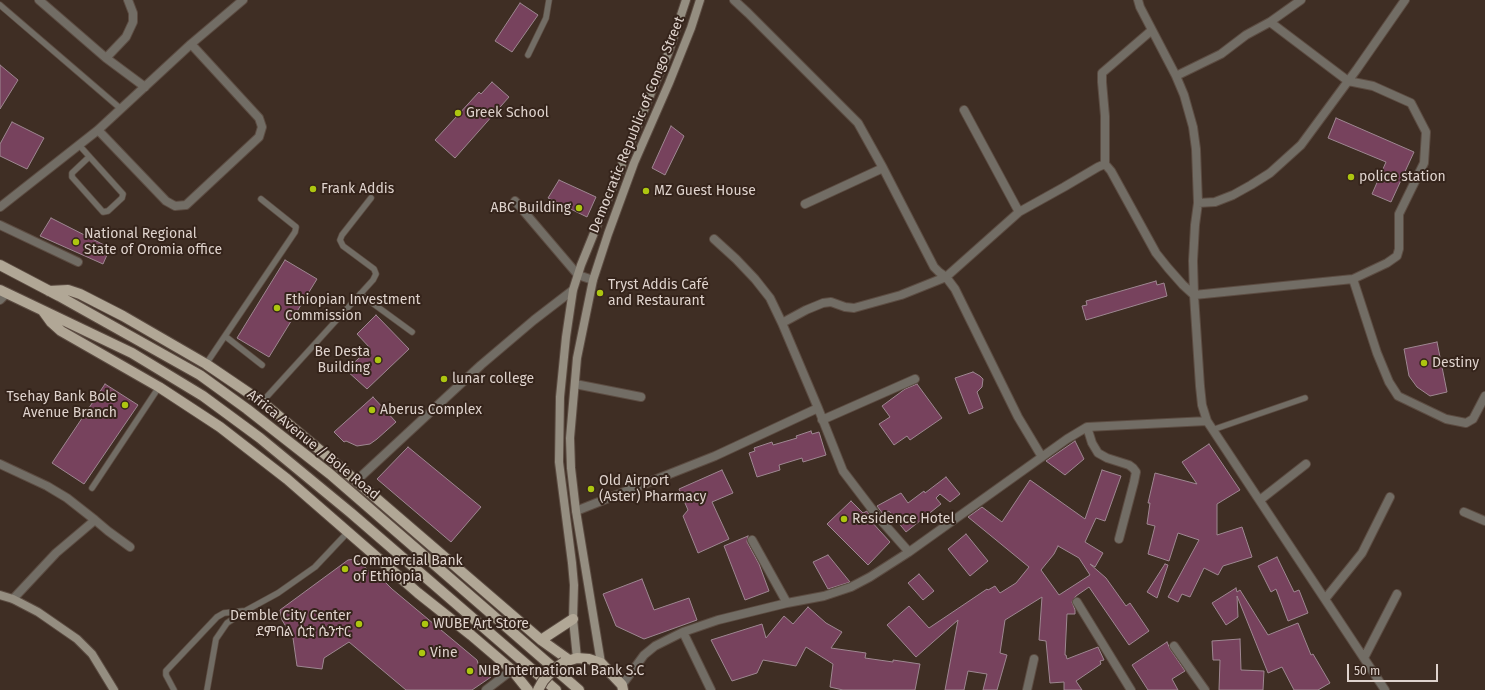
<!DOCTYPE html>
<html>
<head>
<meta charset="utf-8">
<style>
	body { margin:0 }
	#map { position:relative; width:1485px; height:690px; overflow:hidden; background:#3f2e24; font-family:"Fira Sans",sans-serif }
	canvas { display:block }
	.scale { position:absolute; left:1347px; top:664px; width:91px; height:18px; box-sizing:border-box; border:2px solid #dfd3cd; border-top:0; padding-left:5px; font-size:12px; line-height:14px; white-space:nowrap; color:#dfd3cd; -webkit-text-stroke:3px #35241b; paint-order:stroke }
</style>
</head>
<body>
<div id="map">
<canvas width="1485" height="690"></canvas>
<div class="scale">50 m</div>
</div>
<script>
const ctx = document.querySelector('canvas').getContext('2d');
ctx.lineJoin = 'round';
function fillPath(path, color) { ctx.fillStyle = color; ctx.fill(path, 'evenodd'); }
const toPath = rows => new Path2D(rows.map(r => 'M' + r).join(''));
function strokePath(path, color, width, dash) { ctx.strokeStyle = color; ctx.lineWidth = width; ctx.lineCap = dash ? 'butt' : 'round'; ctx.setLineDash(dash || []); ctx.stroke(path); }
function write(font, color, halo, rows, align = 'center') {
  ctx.font = font + ' "Fira Sans","Noto Sans Ethiopic",sans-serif'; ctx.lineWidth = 4; ctx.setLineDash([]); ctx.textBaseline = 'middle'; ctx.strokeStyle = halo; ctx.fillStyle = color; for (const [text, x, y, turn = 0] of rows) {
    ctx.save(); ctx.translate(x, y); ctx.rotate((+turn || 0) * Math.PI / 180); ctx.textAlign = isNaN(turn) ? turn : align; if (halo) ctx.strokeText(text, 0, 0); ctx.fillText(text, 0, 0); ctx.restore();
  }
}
const building = toPath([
	[520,3,538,15,512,52,495,41,520,3],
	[0,65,18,80,0,109,0,65],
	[492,82,509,97,455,158,435,140,479,92,481,94,492,82],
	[1336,118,1414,152,1391,202,1372,194,1386,162,1328,138,1336,118],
	[12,122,44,138,27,169,0,156,0,144,12,122],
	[671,126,684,136,665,175,652,168,671,126],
	[559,180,596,197,587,217,548,198,559,180],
	[51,218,110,248,103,264,40,236,51,218],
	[285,260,317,279,269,357,237,338,285,260],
	[1156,281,1157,285,1164,283,1167,296,1086,320,1082,306,1087,305,1086,301,1156,281],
	[376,315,409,349,367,389,346,370,370,348,357,334,376,315],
	[1437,342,1447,392,1430,396,1417,387,1409,376,1404,349,1437,342],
	[973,372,980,376,983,379,982,387,977,392,983,408,969,414,955,378,973,372],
	[105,384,138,405,84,484,52,463,105,384],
	[917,384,942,418,910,440,907,436,894,445,879,424,890,417,882,406,905,389,917,384],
	[373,397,396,422,377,439,370,444,357,446,346,441,344,442,334,432,373,397],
	[811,431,812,434,819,432,826,455,803,462,802,458,779,465,780,470,757,477,749,453,755,451,754,448,772,442,773,445,797,438,796,436,811,431],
	[1075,441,1084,459,1065,475,1046,461,1075,441],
	[1209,444,1240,490,1217,504,1217,535,1242,527,1252,557,1223,566,1218,575,1204,568,1190,597,1182,594,1178,602,1168,597,1199,540,1178,533,1169,561,1148,554,1155,526,1147,524,1150,503,1148,503,1155,473,1197,484,1182,462,1209,444],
	[408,447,481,507,451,542,377,479,408,447],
	[722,470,733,493,712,502,729,539,698,553,683,516,688,510,679,489,722,470],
	[1102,470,1121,476,1105,521,1096,518,1085,542,1103,553,1095,567,1090,564,1106,578,1126,606,1130,603,1149,631,1129,645,1089,587,1076,596,1072,602,1075,610,1075,614,1067,614,1065,655,1066,655,1067,659,1098,647,1104,660,1100,661,1101,664,1076,681,1082,690,1064,690,1064,682,1050,683,1046,641,1039,640,1042,597,1005,620,1000,653,1007,655,997,690,983,690,987,674,968,671,964,690,945,690,958,620,916,657,887,625,909,606,929,628,987,589,988,590,995,586,1000,593,1016,583,1029,567,968,517,982,507,1002,522,1030,480,1085,519,1102,470],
	[1058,546,1079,558,1090,575,1059,595,1041,570,1054,554,1058,546],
	[946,477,960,494,950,502,940,494,936,498,941,504,906,532,889,511,883,514,877,506,901,493,908,503,924,491,925,493,946,477],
	[851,501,863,513,867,511,872,519,870,520,890,542,868,565,827,524,851,501],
	[966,534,988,561,970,576,948,549,966,534],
	[748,536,747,542,759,564,769,591,745,600,724,546,748,536],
	[828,555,850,582,828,589,813,562,828,555],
	[1277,557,1294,592,1299,590,1308,613,1288,621,1276,589,1271,592,1258,566,1277,557],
	[355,559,373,574,381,578,392,589,477,660,480,670,491,677,472,690,406,690,349,642,324,658,322,669,297,666,293,638,282,620,280,610,348,560,355,559],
	[1165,564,1168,565,1157,598,1147,592,1165,564],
	[919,574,934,591,923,600,908,583,919,574],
	[642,579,654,610,689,598,697,620,644,639,616,626,603,594,642,579],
	[1236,588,1237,592,1240,590,1268,635,1298,623,1311,655,1313,654,1330,683,1318,690,1294,690,1282,667,1268,673,1237,596,1238,617,1226,625,1212,603,1236,588],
	[808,607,826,623,842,632,831,648,866,653,865,658,893,662,893,660,920,664,915,690,843,690,830,687,833,664,806,647,796,666,763,660,757,673,732,681,711,640,762,624,766,638,784,616,793,624,808,607],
	[1240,639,1241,670,1264,671,1263,690,1219,690,1220,660,1213,660,1212,641,1240,639],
	[1167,642,1170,649,1185,671,1172,679,1178,690,1148,690,1132,665,1167,642]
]);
fillPath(building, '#77425d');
strokePath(building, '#9e8791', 1);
const lane = toPath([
	[0,5,121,109],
	[528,55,546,18,549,0],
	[79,145,123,194,122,198,108,211,103,212,72,177,72,173,89,157],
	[360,294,412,332],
	[225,336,262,365],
	[206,364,295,232,296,227,261,199],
	[262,402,373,280,376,274,374,269,343,246,340,240,342,235,371,198],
	[1212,430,1305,398],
	[92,488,159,387],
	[174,690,166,675,166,671,217,617,224,613,243,611],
	[207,690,216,639,227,623,245,611,278,593,315,567,348,532]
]);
const street = toPath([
	[39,0,106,58],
	[128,0,133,13,133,22,126,37,106,58,145,87],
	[734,0,748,13,858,123,883,168,934,267,939,272,946,277,955,289,1018,417,1042,457],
	[1138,0,1140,7,1176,76,1184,95,1193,127,1196,149,1198,203,1195,225,1193,261,1194,295,1200,386,1202,405,1207,421,1385,690],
	[1152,30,1102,73,1102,82,1105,116,1105,164,1111,171,1156,253,1168,268,1183,285,1194,295,1353,279,1387,263,1397,256,1399,249,1399,214,1424,163,1426,132,1411,103,1373,86,1348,81,1270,22],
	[1176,76,1221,54,1246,35,1270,22,1301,0],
	[964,110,1019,212],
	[98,130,166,201,175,206,186,205,259,137,262,127,259,118,191,44],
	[515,201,578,275,593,280],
	[1198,203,1215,202,1233,195,1251,185,1270,173,1301,145,1357,69,1405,0],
	[805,204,883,168],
	[0,207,98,130,191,44,243,0],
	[0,225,78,262],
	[714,239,736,259,755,279,770,298,782,323,818,408],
	[1353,279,1377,353,1389,382,1398,396,1446,419,1466,423,1473,419,1485,396],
	[0,300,7,293],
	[782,323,806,310,823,303,831,302,845,307,854,308,901,295,946,277,1019,212,1064,187,1098,167,1105,164],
	[575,384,641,397],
	[822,420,915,379],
	[1087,427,1092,443,1098,453,1107,458,1129,465,1133,468,1136,472,1134,482,1119,539],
	[0,464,47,486,67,498,95,520,56,553,13,599],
	[356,481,481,365,534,320,573,290],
	[1260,500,1306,464],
	[576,511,715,456,818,408,843,471,878,517,909,552],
	[1464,512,1485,521],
	[95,520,108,531,130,547],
	[752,540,787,603],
	[1325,599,1362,553,1390,497],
	[1077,602,1131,690],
	[683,632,711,690],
	[1174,646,1205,690],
	[1364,658,1397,594],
	[622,685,644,655,655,646,683,632,718,620,787,603,824,596,851,587,870,577,909,552,1067,439,1087,427,1207,421],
	[486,690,512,670],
	[1027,690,1034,659]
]);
const secondary = toPath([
	[0,595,13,599,38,612,77,639,92,654,114,690],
	[577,658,573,619,574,585,572,563,559,462,560,397,566,337,573,290,581,265,651,93,668,54,686,0],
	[601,663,576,511,571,468,570,438,577,358,593,280,608,234,634,163,669,83,691,28,700,0]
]);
const primary = toPath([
	[0,265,59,296,200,375,247,409,330,474,579,690],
	[0,290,132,353,203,396,260,438,351,513,556,690],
	[49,291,68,290,80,294,123,316,206,364,262,402,333,461,541,640,569,660],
	[43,311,51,322,61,331,159,387,220,427,287,479,418,593,471,635,512,670,528,690],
	[541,640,573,619],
	[564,662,577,658,589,659,601,663,622,685,623,690]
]);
strokePath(lane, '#5c4c42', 7);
strokePath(street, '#5c4c42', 10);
strokePath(secondary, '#5c4c42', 10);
strokePath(primary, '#5c4c42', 12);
strokePath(lane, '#726d65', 5.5);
strokePath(street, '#726d65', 8);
strokePath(secondary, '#958e81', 8);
strokePath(primary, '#b1a796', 10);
const primaryBridge = toPath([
	[538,690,543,681,553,670,564,662]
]);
strokePath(primaryBridge, '#5c4c42', 12, []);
strokePath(primaryBridge, '#b1a796', 10);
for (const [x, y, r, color] of [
	[458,113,4,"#adc610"],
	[1351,177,4,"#adc610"],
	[313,189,4,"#adc610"],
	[646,191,4,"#adc610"],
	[579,208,4,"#adc610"],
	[76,242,4,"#adc610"],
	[600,293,4,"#adc610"],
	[277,308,4,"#adc610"],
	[378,360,4,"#adc610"],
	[1424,363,4,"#adc610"],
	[444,379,4,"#adc610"],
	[125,405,4,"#adc610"],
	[372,410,4,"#adc610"],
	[591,489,4,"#adc610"],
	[844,519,4,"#adc610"],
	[345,569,4,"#adc610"],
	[359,624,4,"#adc610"],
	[425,624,4,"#adc610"],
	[422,653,4,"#adc610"],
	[470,671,4,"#adc610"]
]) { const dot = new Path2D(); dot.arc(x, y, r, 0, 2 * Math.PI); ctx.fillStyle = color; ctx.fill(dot); strokePath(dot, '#35241b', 1.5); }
write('14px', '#dfd3cd', '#35241b', [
	["Greek School",466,113],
	["police station",1359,177],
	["Frank Addis",321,189],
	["MZ Guest House",654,191],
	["ABC Building",571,208,"right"],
	["National Regional",84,234],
	["State of Oromia office",84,250],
	["Tryst Addis Café",608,285],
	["and Restaurant",608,301],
	["Ethiopian Investment",285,300],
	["Commission",285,316],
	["Be Desta",370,352,"right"],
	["Building",370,368,"right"],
	["Destiny",1432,363],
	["lunar college",452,379],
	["Tsehay Bank Bole",117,397,"right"],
	["Avenue Branch",117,413,"right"],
	["Aberus Complex",380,410],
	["Old Airport",599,481],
	["(Aster) Pharmacy",599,497],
	["Residence Hotel",852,519],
	["Commercial Bank",353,561],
	["of Ethiopia",353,577],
	["Demble City Center",351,616,"right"],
	["ደምበል ሲቲ ሴንተር",351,632,"right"],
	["WUBE Art Store",433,624],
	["Vine",430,653],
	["NIB International Bank S.C",478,671]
], 'left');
write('14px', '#dfd3cd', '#35241b', [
	["Democratic Republic of Congo Street",637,125,-68],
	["Africa Avenue / Bole Road",313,445,39]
]);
</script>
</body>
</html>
